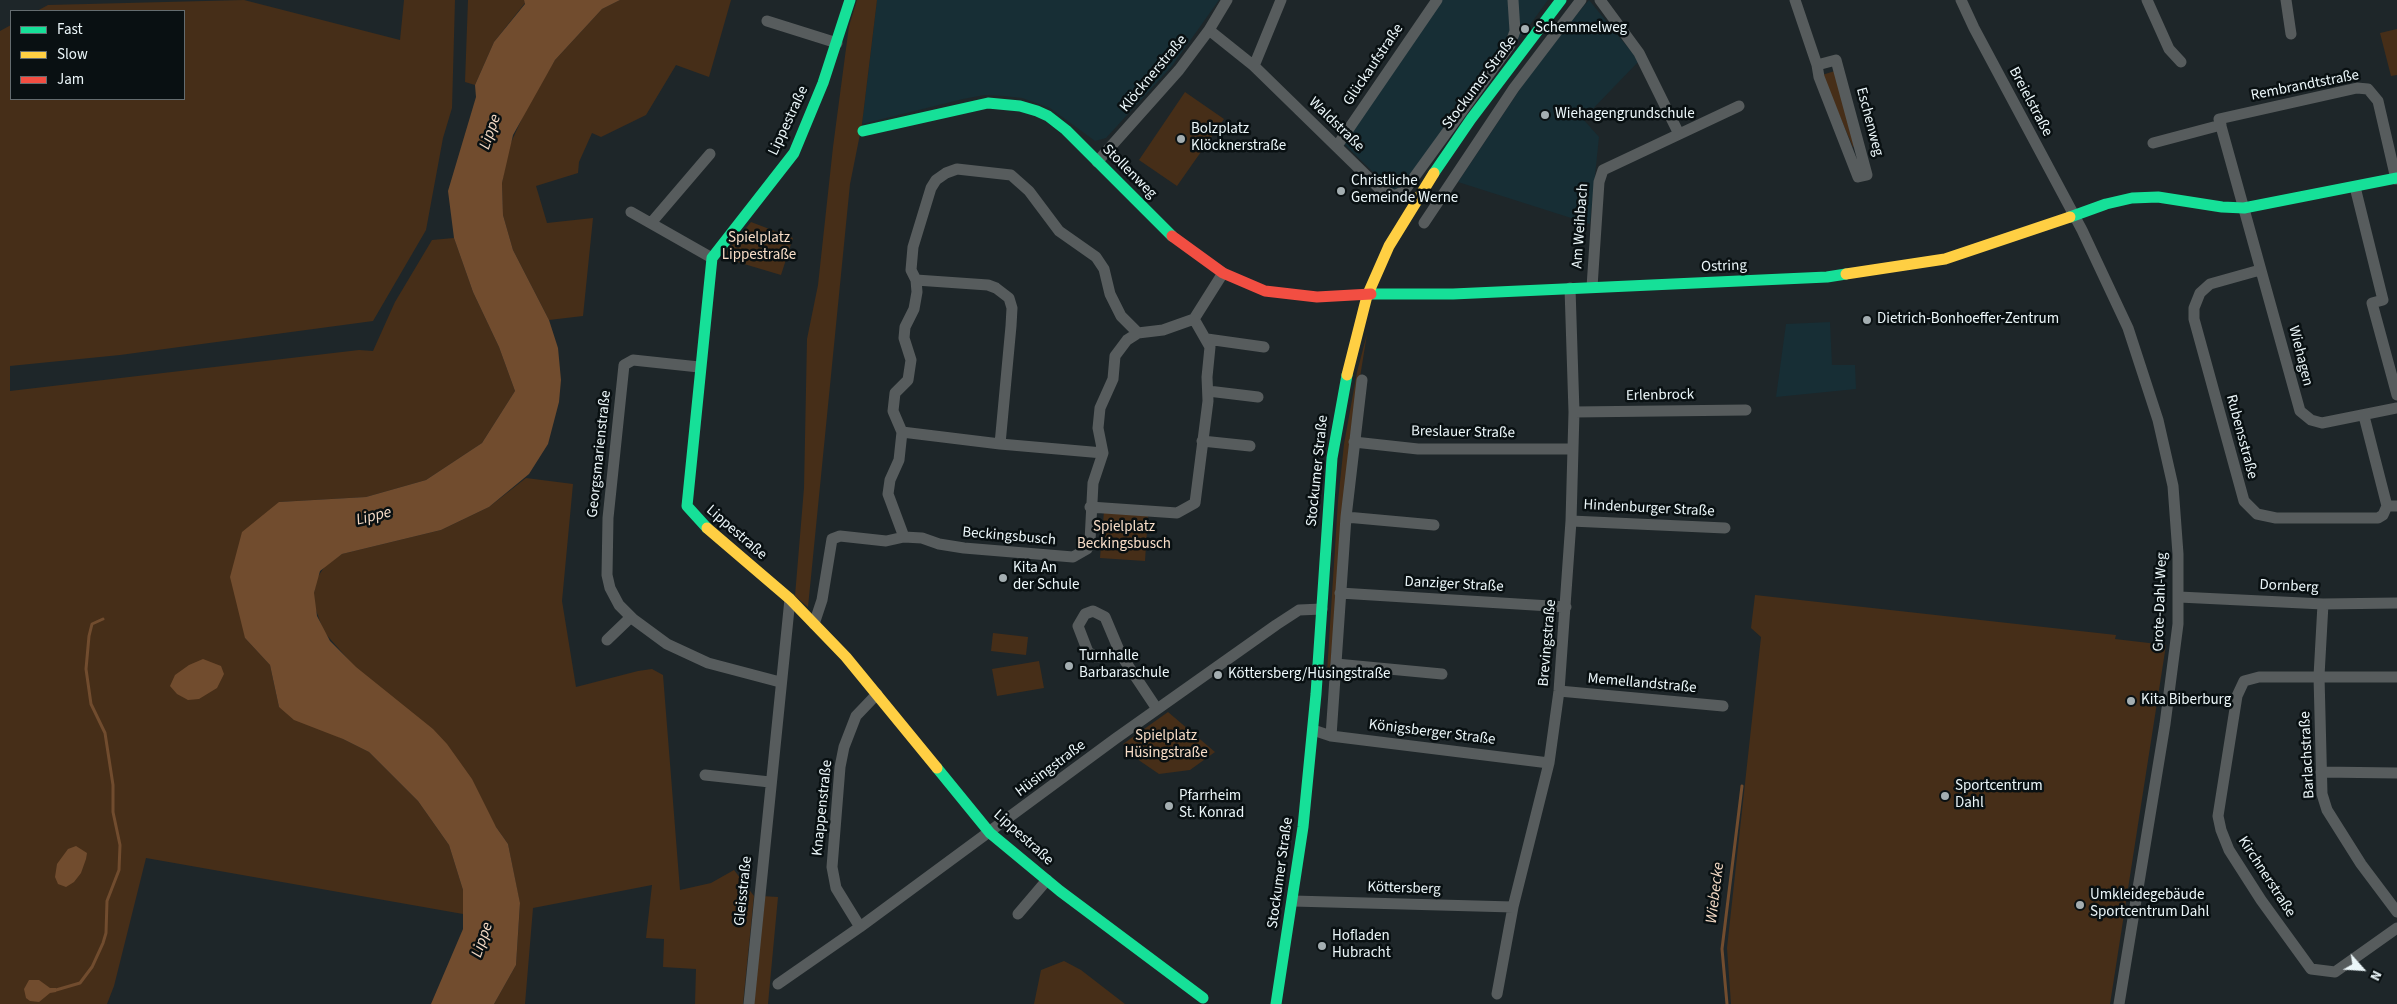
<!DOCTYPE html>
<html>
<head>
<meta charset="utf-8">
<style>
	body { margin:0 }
	#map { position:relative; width:2397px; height:1004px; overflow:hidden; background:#1e2629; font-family:"Source Sans 3",sans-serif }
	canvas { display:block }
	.legend { position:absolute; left:10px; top:10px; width:175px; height:90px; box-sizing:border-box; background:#091012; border:1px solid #646c6f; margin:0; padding:6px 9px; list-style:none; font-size:15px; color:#ecf7fa }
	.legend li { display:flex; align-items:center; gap:10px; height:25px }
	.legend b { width:25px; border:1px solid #646c6f }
	.north { position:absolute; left:2337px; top:944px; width:50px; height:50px; -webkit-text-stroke:4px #091012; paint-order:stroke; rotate:116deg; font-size:14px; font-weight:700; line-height:20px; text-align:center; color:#ecf7fa }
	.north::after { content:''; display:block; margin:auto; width:18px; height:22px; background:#ecf7fa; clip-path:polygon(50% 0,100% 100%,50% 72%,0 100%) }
</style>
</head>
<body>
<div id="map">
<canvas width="2397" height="1004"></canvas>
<ul class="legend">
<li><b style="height:6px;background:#16e098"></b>Fast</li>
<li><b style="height:6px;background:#ffcf43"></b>Slow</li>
<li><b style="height:6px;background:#f24e42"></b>Jam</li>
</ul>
<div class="north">N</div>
</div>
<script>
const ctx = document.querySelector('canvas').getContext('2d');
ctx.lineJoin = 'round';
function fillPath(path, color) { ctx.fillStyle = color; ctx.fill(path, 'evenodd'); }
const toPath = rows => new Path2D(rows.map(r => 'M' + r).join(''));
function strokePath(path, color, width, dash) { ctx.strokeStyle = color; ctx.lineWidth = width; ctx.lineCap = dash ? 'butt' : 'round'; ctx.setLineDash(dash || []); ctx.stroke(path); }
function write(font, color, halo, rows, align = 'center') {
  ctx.font = font + ' "Source Sans 3",sans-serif'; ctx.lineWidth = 5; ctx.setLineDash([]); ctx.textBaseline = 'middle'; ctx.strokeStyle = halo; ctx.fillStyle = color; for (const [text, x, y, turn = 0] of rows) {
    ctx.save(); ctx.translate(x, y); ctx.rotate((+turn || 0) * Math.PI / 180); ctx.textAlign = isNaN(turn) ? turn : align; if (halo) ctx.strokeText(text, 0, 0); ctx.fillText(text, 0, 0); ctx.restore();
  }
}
fillPath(toPath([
	[877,0,1219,0,1172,66,1106,138,1095,141,1050,108,1022,98,1004,96,985,95,963,99,862,124],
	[1441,0,1548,0,1402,200,1343,143],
	[1589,0,1639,61,1583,119,1599,137,1590,224,1458,182,1546,50],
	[1830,322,1832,365,1855,365,1856,389,1776,397,1786,324]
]), '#172e35');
fillPath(toPath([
	[244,0,400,40,404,0,455,0,452,108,443,138,426,230,373,321,120,355,10,366,10,391,359,350,373,351,395,302,432,240,454,238,473,292,499,347,515,391,482,443,426,480,366,497,279,502,245,638,270,665,279,707,369,752,418,801,449,845,463,890,463,914,146,858,114,986,107,1004,0,1004,0,31,11,25,11,99,184,99,184,11,37,11,48,5],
	[468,0,524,0,525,3,494,42,475,85,465,82],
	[620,0,731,0,709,77,676,65,646,115,601,137,592,133,579,162,578,173,536,186,547,223,593,218,583,316,549,320,513,250,503,215,502,183,508,149,530,101,555,60,602,9],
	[857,0,877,0,862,124,850,184,808,607,795,596,804,488,807,339,818,285,833,147,849,26],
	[2397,29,2397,75,2391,76,2380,33],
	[1838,70,1858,145,1853,147,1822,75],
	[1185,92,1224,119,1177,186,1139,160],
	[751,222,793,238,781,275,724,258,727,251],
	[1367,334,1350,439,1330,672,1327,672,1338,501,1344,444,1357,372],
	[526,478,573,484,562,601,576,687,638,671,652,669,663,675,680,890,711,883,734,870,754,896,743,1004,695,1004,696,969,663,967,664,939,646,938,652,885,533,908,525,1004,494,1004,516,965,520,904,508,844,496,827,324,632,314,605,314,593,317,578,325,566,342,554,441,530,489,507],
	[1104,511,1148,515,1145,561,1100,558],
	[1755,595,2116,635,2115,639,2166,645,2110,1004,1731,1004,1727,948,1761,637,1751,628],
	[993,633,1028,637,1026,655,991,651],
	[1039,661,1044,688,997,696,992,669],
	[1168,712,1215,752,1190,770,1159,774,1140,761,1123,744],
	[761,896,778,897,768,1004,752,1004],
	[1064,961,1081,970,1125,1004,1034,1004,1041,970]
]), '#462e18');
fillPath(toPath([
	[524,0,620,0,602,9,555,60,513,135,502,183,503,215,513,250,549,320,558,348,561,380,559,402,548,444,529,474,489,507,441,530,342,554,320,571,314,593,317,616,330,641,356,667,433,729,447,744,472,779,496,827,508,844,520,903,516,965,494,1004,431,1004,463,929,463,890,449,845,418,801,369,752,343,739,294,720,279,707,270,665,245,638,230,577,242,532,279,502,366,497,426,480,482,443,515,391,499,347,473,292,454,238,448,191,476,97,475,85,494,42,525,4],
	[203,659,221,666,224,674,217,688,199,699,188,700,177,694,170,686,175,675,189,665],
	[76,846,87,853,86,859,81,873,74,882,66,887,58,884,55,877,57,864,68,849],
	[29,980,39,980,50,988,56,988,56,992,50,993,39,1002,30,1001,26,998,24,989]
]), '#714c2e');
strokePath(toPath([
	[56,990,80,983,92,967,103,943,106,933,107,901,119,870,120,845,113,812,113,785,105,733,91,704,86,669,89,636,92,624,103,619],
	[1727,1004,1722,949,1742,786]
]), '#714c2e', 3);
strokePath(toPath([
	[1600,0,1639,53,1679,134],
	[1795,0,1817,65,1819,77,1858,177,1867,175,1836,60,1817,65],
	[1961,0,1974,28,2082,230,2128,328,2158,420,2173,486,2178,554,2178,624,2165,724,2119,1004],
	[2147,0,2169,49,2181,62],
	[2286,0,2291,34],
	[767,21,837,43],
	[1209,30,1254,66,1379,188,1395,196,1405,190,1510,45,1515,31,1513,0],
	[1254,66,1281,0],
	[2153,143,2221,125],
	[1337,146,1437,0],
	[1097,162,1179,70,1209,30,1227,0],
	[2396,179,2378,101,2368,89,2357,88,2219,119,2300,411,2311,420,2322,423,2397,408],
	[2355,187,2383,300,2372,303,2397,395],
	[631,212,712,258],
	[651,223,710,154],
	[1424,223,1514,88,1581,0],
	[2260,270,2210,284,2200,293,2194,308,2194,319,2244,501,2257,514,2276,518,2378,518,2383,515,2387,506],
	[916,280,988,285,996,288,1009,298,1012,308,1011,326,1000,444],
	[1592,287,1599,182,1603,170,1739,106],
	[1138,333,1163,330,1194,319,1223,273],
	[1207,339,1264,347],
	[699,367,633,360,624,365,608,518,607,575,610,588,619,605,633,619,667,644,708,663,780,682],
	[1208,391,1258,397],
	[1574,412,1746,410],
	[2364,416,2387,506,2397,506],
	[902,432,1000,444,1103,453],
	[1202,441,1250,446],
	[1354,442,1418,449,1573,449],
	[1090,507,1177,513,1195,503,1208,401,1207,377,1210,347,1194,319],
	[1346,517,1434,525],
	[1571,521,1725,528],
	[1340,593,1566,607],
	[2179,597,2323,604,2397,603],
	[2323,604,2319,676,2322,794,2327,810,2361,864,2397,912],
	[814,624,822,600,832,539,840,536,886,541,904,537,888,494,890,480,899,460,902,432,893,411,895,393,908,380,911,360,904,338,905,327,914,309,917,292,916,280,911,270,913,247,931,188,936,180,946,173,957,169,1011,175,1029,191,1059,231,1096,257,1104,269,1110,294,1121,316,1138,333,1127,340,1115,356,1113,379,1100,408,1098,428,1103,453,1093,483,1090,541,1087,549,1073,557,964,548,939,544,922,538,904,537],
	[607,640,631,617],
	[1121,655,1096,657,1088,652,1078,626,1085,614,1093,611,1105,617,1121,655,1157,709],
	[1336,664,1442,674],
	[2397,677,2259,677,2244,681,2237,696,2218,816,2221,830,2229,850,2261,900,2311,969,2335,972,2397,928],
	[1559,691,1723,706],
	[1313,730,1331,736,1549,763],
	[1331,736,1346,517,1362,380],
	[2321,772,2397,773],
	[705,775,770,782],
	[1293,901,1513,907],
	[1018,914,1047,880],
	[860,927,836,888,832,867,840,767,844,747,856,716,877,694],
	[778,984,860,927,1115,739,1276,625,1299,610,1322,609],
	[1497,994,1513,907,1549,763,1559,691,1571,521,1574,412,1570,288],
	[749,1004,790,599]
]), '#575c5d', 11);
strokePath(toPath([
	[863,131,988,103,1020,106,1037,111,1048,116,1066,130,1172,236],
	[1434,173,1471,119,1561,0],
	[2070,217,2106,204,2132,198,2158,197,2222,207,2244,208,2397,178],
	[1371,294,1453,294,1827,277,1846,274],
	[707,528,687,506,712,258,794,153,823,83,850,0],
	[937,768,990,833,1060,891,1203,998],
	[1276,1004,1303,827,1316,694,1332,458,1347,375]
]), '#16e098', 11);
strokePath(toPath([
	[1846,274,1945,259,2070,217],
	[1347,375,1367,296,1389,246,1434,173],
	[707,528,790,599,846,657,937,768]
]), '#ffcf43', 11);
strokePath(toPath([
	[1172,236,1223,273,1265,291,1317,297,1371,294]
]), '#f24e42', 11);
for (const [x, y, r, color] of [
	[1525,29,5,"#a4aeb1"],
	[1545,115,5,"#a4aeb1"],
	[1181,139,5,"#a4aeb1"],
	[1341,191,5,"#a4aeb1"],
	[1867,320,5,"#a4aeb1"],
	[1003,578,5,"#a4aeb1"],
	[1069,666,5,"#a4aeb1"],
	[1218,675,5,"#a4aeb1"],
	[2131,701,5,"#a4aeb1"],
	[1945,796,5,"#a4aeb1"],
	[1169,806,5,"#a4aeb1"],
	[2080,905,5,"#a4aeb1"],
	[1322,946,5,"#a4aeb1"]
]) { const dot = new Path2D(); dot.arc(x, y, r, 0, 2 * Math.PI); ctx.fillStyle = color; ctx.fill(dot); strokePath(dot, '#091012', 2); }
write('15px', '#ecf7fa', '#091012', [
	["Schemmelweg",1535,29],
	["Wiehagengrundschule",1555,115],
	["Bolzplatz",1191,130],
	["Klöcknerstraße",1191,147],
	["Christliche",1351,182],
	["Gemeinde Werne",1351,199],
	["Dietrich-Bonhoeffer-Zentrum",1877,320],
	["Kita An",1013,569],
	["der Schule",1013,586],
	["Turnhalle",1079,657],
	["Barbaraschule",1079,674],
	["Köttersberg/Hüsingstraße",1228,675],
	["Kita Biberburg",2141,701],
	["Sportcentrum",1955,787],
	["Dahl",1955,804],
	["Pfarrheim",1179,797],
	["St. Konrad",1179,814],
	["Umkleidegebäude",2090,896],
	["Sportcentrum Dahl",2090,913],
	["Hofladen",1332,937],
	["Hubracht",1332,954]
], 'left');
write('15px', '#ecf7fa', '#091012', [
	["Glückaufstraße",1374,65,-56],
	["Klöcknerstraße",1154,74,-50],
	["Stockumer Straße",1480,83,-53],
	["Rembrandtstraße",2305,86,-11],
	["Breielstraße",2030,102,62],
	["Lippestraße",789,121,-65],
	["Eschenweg",1869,122,75],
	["Waldstraße",1336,125,44],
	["Stollenweg",1129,172,45],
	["Am Weihbach",1581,226,-86],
	["Ostring",1724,267,-2],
	["Wiehagen",2300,356,76],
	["Erlenbrock",1660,396,-1],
	["Breslauer Straße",1463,433,1],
	["Rubensstraße",2241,437,75],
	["Georgsmarienstraße",600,454,-84],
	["Stockumer Straße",1318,471,-84],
	["Hindenburger Straße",1649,509,3],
	["Lippestraße",736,533,41],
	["Beckingsbusch",1009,537,5],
	["Danziger Straße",1454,585,3],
	["Dornberg",2289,587,3],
	["Grote-Dahl-Weg",2161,602,-88],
	["Brevingstraße",1548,643,-85],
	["Memellandstraße",1642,684,5],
	["Königsberger Straße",1432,733,7],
	["Barlachstraße",2308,755,-93],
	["Hüsingstraße",1051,769,-37],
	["Knappenstraße",823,808,-84],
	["Lippestraße",1023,838,42],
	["Stockumer Straße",1281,873,-82],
	["Kirchnerstraße",2266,877,57],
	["Köttersberg",1404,889,2],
	["Gleisstraße",744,891,-84]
]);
write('15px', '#f9dec8', '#091012', [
	["Spielplatz",759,239],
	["Lippestraße",759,256],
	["Spielplatz",1124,528],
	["Beckingsbusch",1124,545],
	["Spielplatz",1166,737],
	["Hüsingstraße",1166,754]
]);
write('italic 16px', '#f6dbc6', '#091012', [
	["Lippe",491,132,-71],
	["Lippe",374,517,-14],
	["Wiebecke",1716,893,-83],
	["Lippe",483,940,-71]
]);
</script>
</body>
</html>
